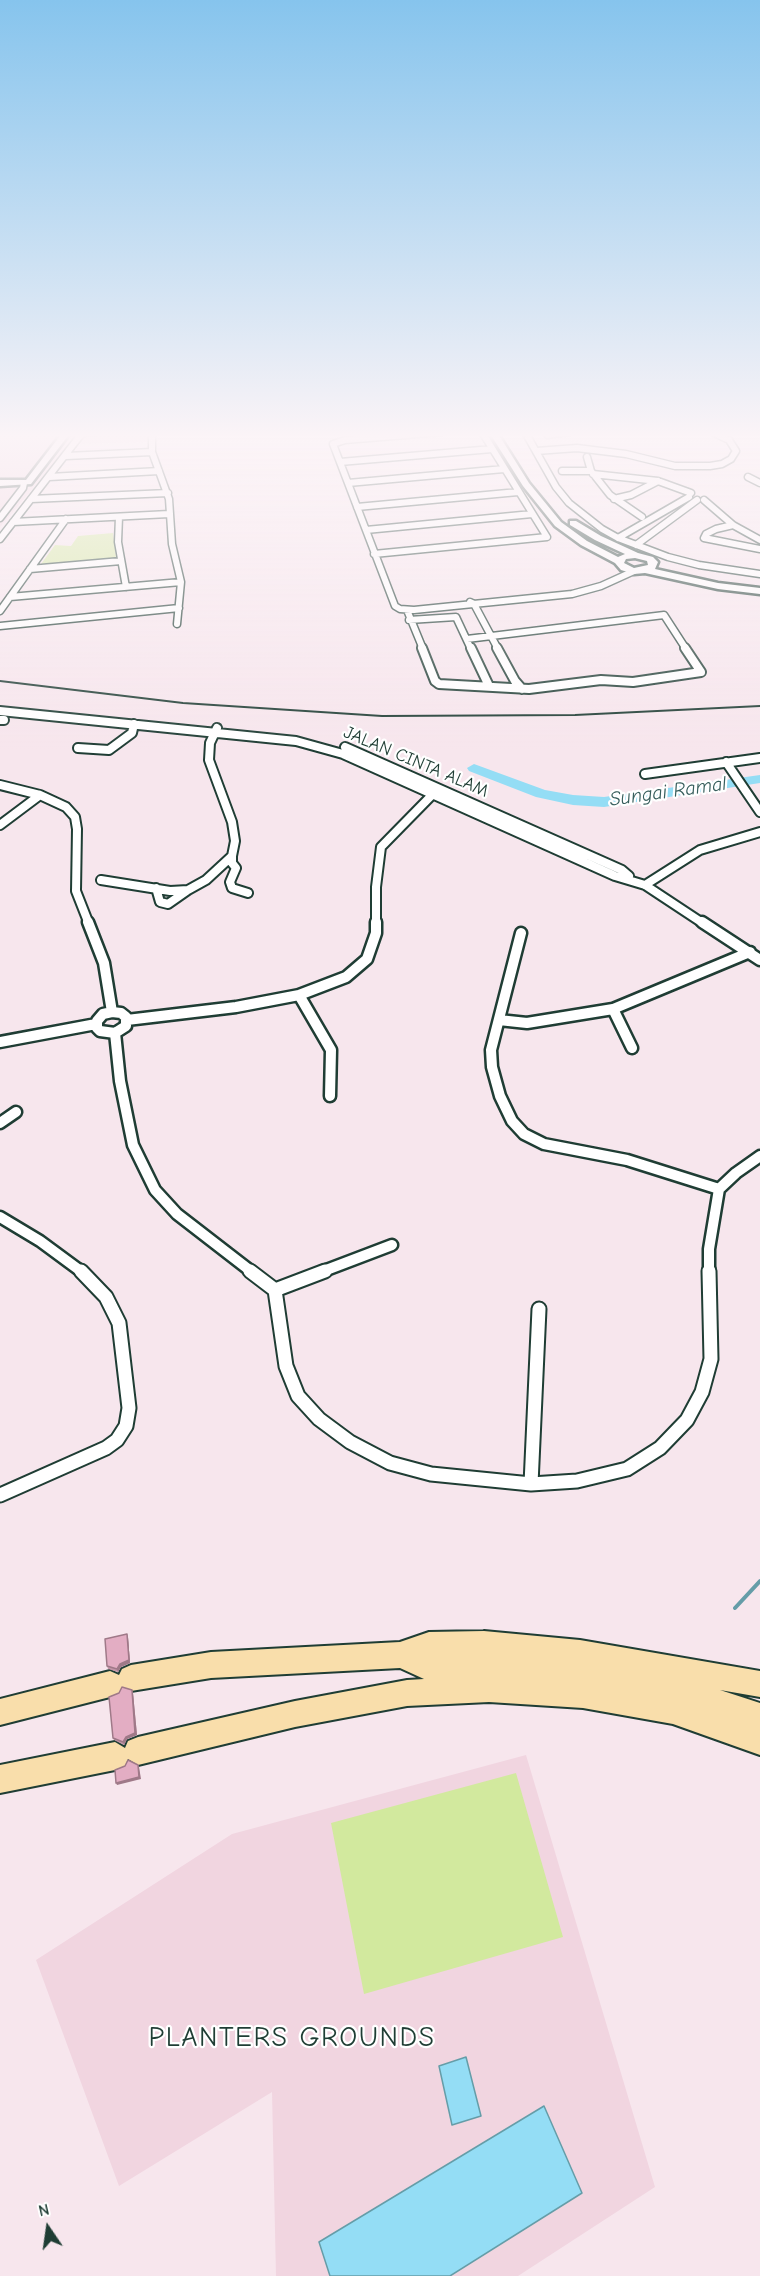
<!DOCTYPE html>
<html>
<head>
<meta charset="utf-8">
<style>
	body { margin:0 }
	#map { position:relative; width:760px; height:2276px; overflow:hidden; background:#f7e6ed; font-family:"Comic Neue",sans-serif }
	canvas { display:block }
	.north { position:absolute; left:18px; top:2198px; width:60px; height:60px; -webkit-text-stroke:4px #fff; paint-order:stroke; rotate:347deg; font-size:16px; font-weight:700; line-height:24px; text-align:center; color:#1f3d34 }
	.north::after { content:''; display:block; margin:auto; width:21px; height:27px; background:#1f3d34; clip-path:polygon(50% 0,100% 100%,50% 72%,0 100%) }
</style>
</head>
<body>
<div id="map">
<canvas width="760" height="2276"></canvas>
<div class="north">N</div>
</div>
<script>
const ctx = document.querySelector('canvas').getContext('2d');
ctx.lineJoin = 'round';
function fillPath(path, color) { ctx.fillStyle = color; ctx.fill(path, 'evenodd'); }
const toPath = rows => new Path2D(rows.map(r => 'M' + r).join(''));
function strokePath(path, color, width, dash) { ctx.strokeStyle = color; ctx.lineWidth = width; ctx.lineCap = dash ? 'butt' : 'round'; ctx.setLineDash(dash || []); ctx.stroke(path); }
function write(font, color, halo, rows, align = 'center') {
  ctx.font = font + ' "Comic Neue",sans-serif'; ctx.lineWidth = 4.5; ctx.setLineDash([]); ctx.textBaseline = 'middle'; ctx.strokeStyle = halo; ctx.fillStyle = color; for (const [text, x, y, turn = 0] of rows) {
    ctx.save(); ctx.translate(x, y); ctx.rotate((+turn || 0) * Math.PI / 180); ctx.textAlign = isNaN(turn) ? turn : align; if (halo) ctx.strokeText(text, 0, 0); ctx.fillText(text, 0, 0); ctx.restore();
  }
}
fillPath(toPath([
	[0,432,81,432,0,527],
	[150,432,150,442,76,444,84,434],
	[526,1755,655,2187,518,2276,276,2276,272,2092,119,2186,36,1960,232,1834]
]), '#f1d5e0');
fillPath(toPath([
	[113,533,116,557,111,559,41,564,55,545,71,546,78,536],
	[516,1773,563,1937,364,1994,331,1823]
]), '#d2e99e');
const water = toPath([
	[466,2057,481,2116,452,2125,439,2066,466,2057],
	[544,2106,582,2193,450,2276,330,2276,319,2242,544,2106]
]);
fillPath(water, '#94ddf5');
strokePath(water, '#659da8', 1.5);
strokePath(toPath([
	[735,1608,760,1581]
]), '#659da8', 4);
fillPath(toPath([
	[474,764,545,790,573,795,604,797,760,775,760,783,604,807,573,805,536,797,469,771,467,768,474,764]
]), '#94ddf5');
const streetFar3 = toPath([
	[152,432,152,452,169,499,172,544,181,582,177,624],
	[442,432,345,440,333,444,395,606,400,609,414,610,572,594,601,586,634,571],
	[525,432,556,487,569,503,602,529,618,538,668,557,699,565,760,574],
	[82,433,95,432],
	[547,435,570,432],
	[536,451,577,448,626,454,675,466,710,466,722,464,731,459,736,451,729,440,712,432],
	[66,456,152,452],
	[587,457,591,471,610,495,642,517],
	[340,462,492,449],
	[562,471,591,471],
	[593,474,658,481,691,493],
	[49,477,159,471],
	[748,477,760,483],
	[348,483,504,469],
	[31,499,168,493],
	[614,499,631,495,658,481],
	[704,500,733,525,760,540],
	[357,507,518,492],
	[119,517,118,542,126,587],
	[0,518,23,488,24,483],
	[13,522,169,514],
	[733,525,716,529,706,534,704,538,760,549],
	[366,530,532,514],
	[618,538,689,497],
	[0,539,83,432],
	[636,545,697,500],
	[374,554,547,537,482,432],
	[30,569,121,561],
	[10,597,181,582],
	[470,602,474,604,498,649],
	[407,610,423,649],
	[0,611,66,519],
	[409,620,456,617,471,649],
	[0,626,179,608],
	[467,639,664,615,686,649]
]);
const streetFar2 = toPath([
	[422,648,435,681,439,684,529,689,601,680,633,682,701,672,685,648],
	[471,648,489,686],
	[497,648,515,681,522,689],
	[0,711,296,741,343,754,615,876,645,885,704,924],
	[0,720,4,720],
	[345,747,622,870,629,876],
	[78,748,109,750,132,733,134,724],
	[726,762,760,812],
	[645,774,760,758],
	[0,785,40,795,66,807,75,817,77,829,76,891,89,924],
	[0,825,40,795],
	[232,856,232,863,236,868,230,882,232,888,248,893],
	[101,880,170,891,188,890,206,880,232,856,235,841,232,822,209,760,210,743,217,728],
	[645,885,700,850,760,832],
	[156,888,160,902,168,904,188,890],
	[376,924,376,887,381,847,432,795]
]);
const streetFar1 = toPath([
	[88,922,104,963,112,1012],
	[702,922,760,960],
	[521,933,491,1050,492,1067,500,1096,512,1121,524,1134,544,1144,627,1160,719,1189],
	[299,995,331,1050,330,1096],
	[613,1009,632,1048],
	[112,1012,121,1013,126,1017,126,1026,115,1033,100,1031,97,1028,97,1021,103,1014,112,1012],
	[127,1020,236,1007,299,995,346,977,367,959,376,933,376,922],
	[499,1020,527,1023,613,1009,750,952],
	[115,1033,120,1081,133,1145,155,1190,177,1214,252,1272],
	[0,1042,96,1024],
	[0,1123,16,1112],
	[0,1217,40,1241,82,1272],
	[321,1272,392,1245],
	[709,1272,709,1249,719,1189,736,1173,760,1156]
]);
const street = toPath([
	[250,1271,275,1290,286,1366,298,1396,319,1419,350,1442,390,1463,431,1474,531,1484,577,1481,627,1469,660,1448,687,1420,702,1392,711,1359,709,1271],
	[275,1290,325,1271],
	[531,1484,539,1309],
	[0,1495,106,1448,117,1440,126,1426,129,1408,119,1323,106,1297,81,1271]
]);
const secondary = toPath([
	[63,432,71,432,31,484,0,486,0,480,26,480,63,432],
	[489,432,497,432,529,483,561,522,587,541,618,557,625,554,595,540,570,525,570,521,576,521,601,536,638,553,653,557,658,562,655,569,718,583,760,588,760,594,718,589,645,573,634,574,621,570,615,563,581,545,555,526,523,486,489,432],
	[635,558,647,561,648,565,634,568,624,563,626,559,635,558]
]);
const highway = toPath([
	[484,1631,580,1640,760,1671,760,1697,720,1690,760,1703,760,1755,673,1724,583,1708,489,1702,407,1706,295,1727,138,1765,128,1759,125,1766,115,1770,0,1793,0,1765,115,1742,125,1748,128,1741,138,1737,295,1701,407,1680,424,1679,400,1668,211,1678,131,1691,122,1687,119,1693,110,1697,0,1725,0,1699,110,1671,119,1675,122,1669,131,1665,211,1652,400,1642,429,1632,484,1631]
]);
strokePath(streetFar3, '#1f3d34', 9);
strokePath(streetFar2, '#1f3d34', 12);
strokePath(streetFar1, '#1f3d34', 15);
strokePath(street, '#1f3d34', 17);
strokePath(secondary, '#1f3d34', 5);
strokePath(highway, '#1f3d34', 4);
strokePath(streetFar3, '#fff', 6);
strokePath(streetFar2, '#fff', 8);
strokePath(streetFar1, '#fff', 10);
strokePath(street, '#fff', 13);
fillPath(secondary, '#fff');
fillPath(highway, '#f9deab');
strokePath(toPath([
	[0,681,183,703,382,716,575,715,760,706]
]), '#1f3d34', 2);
fillPath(toPath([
	[128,1637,130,1663,121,1667,118,1672,108,1669,107,1666],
	[133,1693,137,1735,127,1739,124,1745,114,1740,113,1738]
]), '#c395a8');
fillPath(toPath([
	[127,1634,128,1637,130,1663,121,1667,118,1672,117,1669],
	[132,1690,133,1693,137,1735,127,1739,124,1745,123,1742],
	[138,1765,139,1767,141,1779,117,1785,116,1783]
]), '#9f7988');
const building = toPath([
	[127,1634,129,1660,120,1664,117,1669,107,1666,105,1639,127,1634],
	[122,1687,132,1690,135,1733,126,1737,123,1742,113,1738,109,1697,119,1693,122,1687],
	[128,1760,138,1765,139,1777,116,1783,115,1770,125,1766,128,1760]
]);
fillPath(building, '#e3adc3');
strokePath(building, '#9f7988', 1.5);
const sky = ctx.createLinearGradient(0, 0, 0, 751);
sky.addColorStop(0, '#86c4ed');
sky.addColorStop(0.58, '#fbf4f7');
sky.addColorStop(1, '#fbf4f700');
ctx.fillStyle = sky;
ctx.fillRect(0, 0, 760, 751);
write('18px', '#1f3d34', '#fff', [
	["JALAN CINTA ALAM",416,762,23]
]);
write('italic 20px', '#365d5b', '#fff', [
	["Sungai Ramal",668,792,-8]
]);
ctx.letterSpacing = '1.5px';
write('28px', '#1f3d34', '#fff', [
	["PLANTERS GROUNDS",292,2038]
]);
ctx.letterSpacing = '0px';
</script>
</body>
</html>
